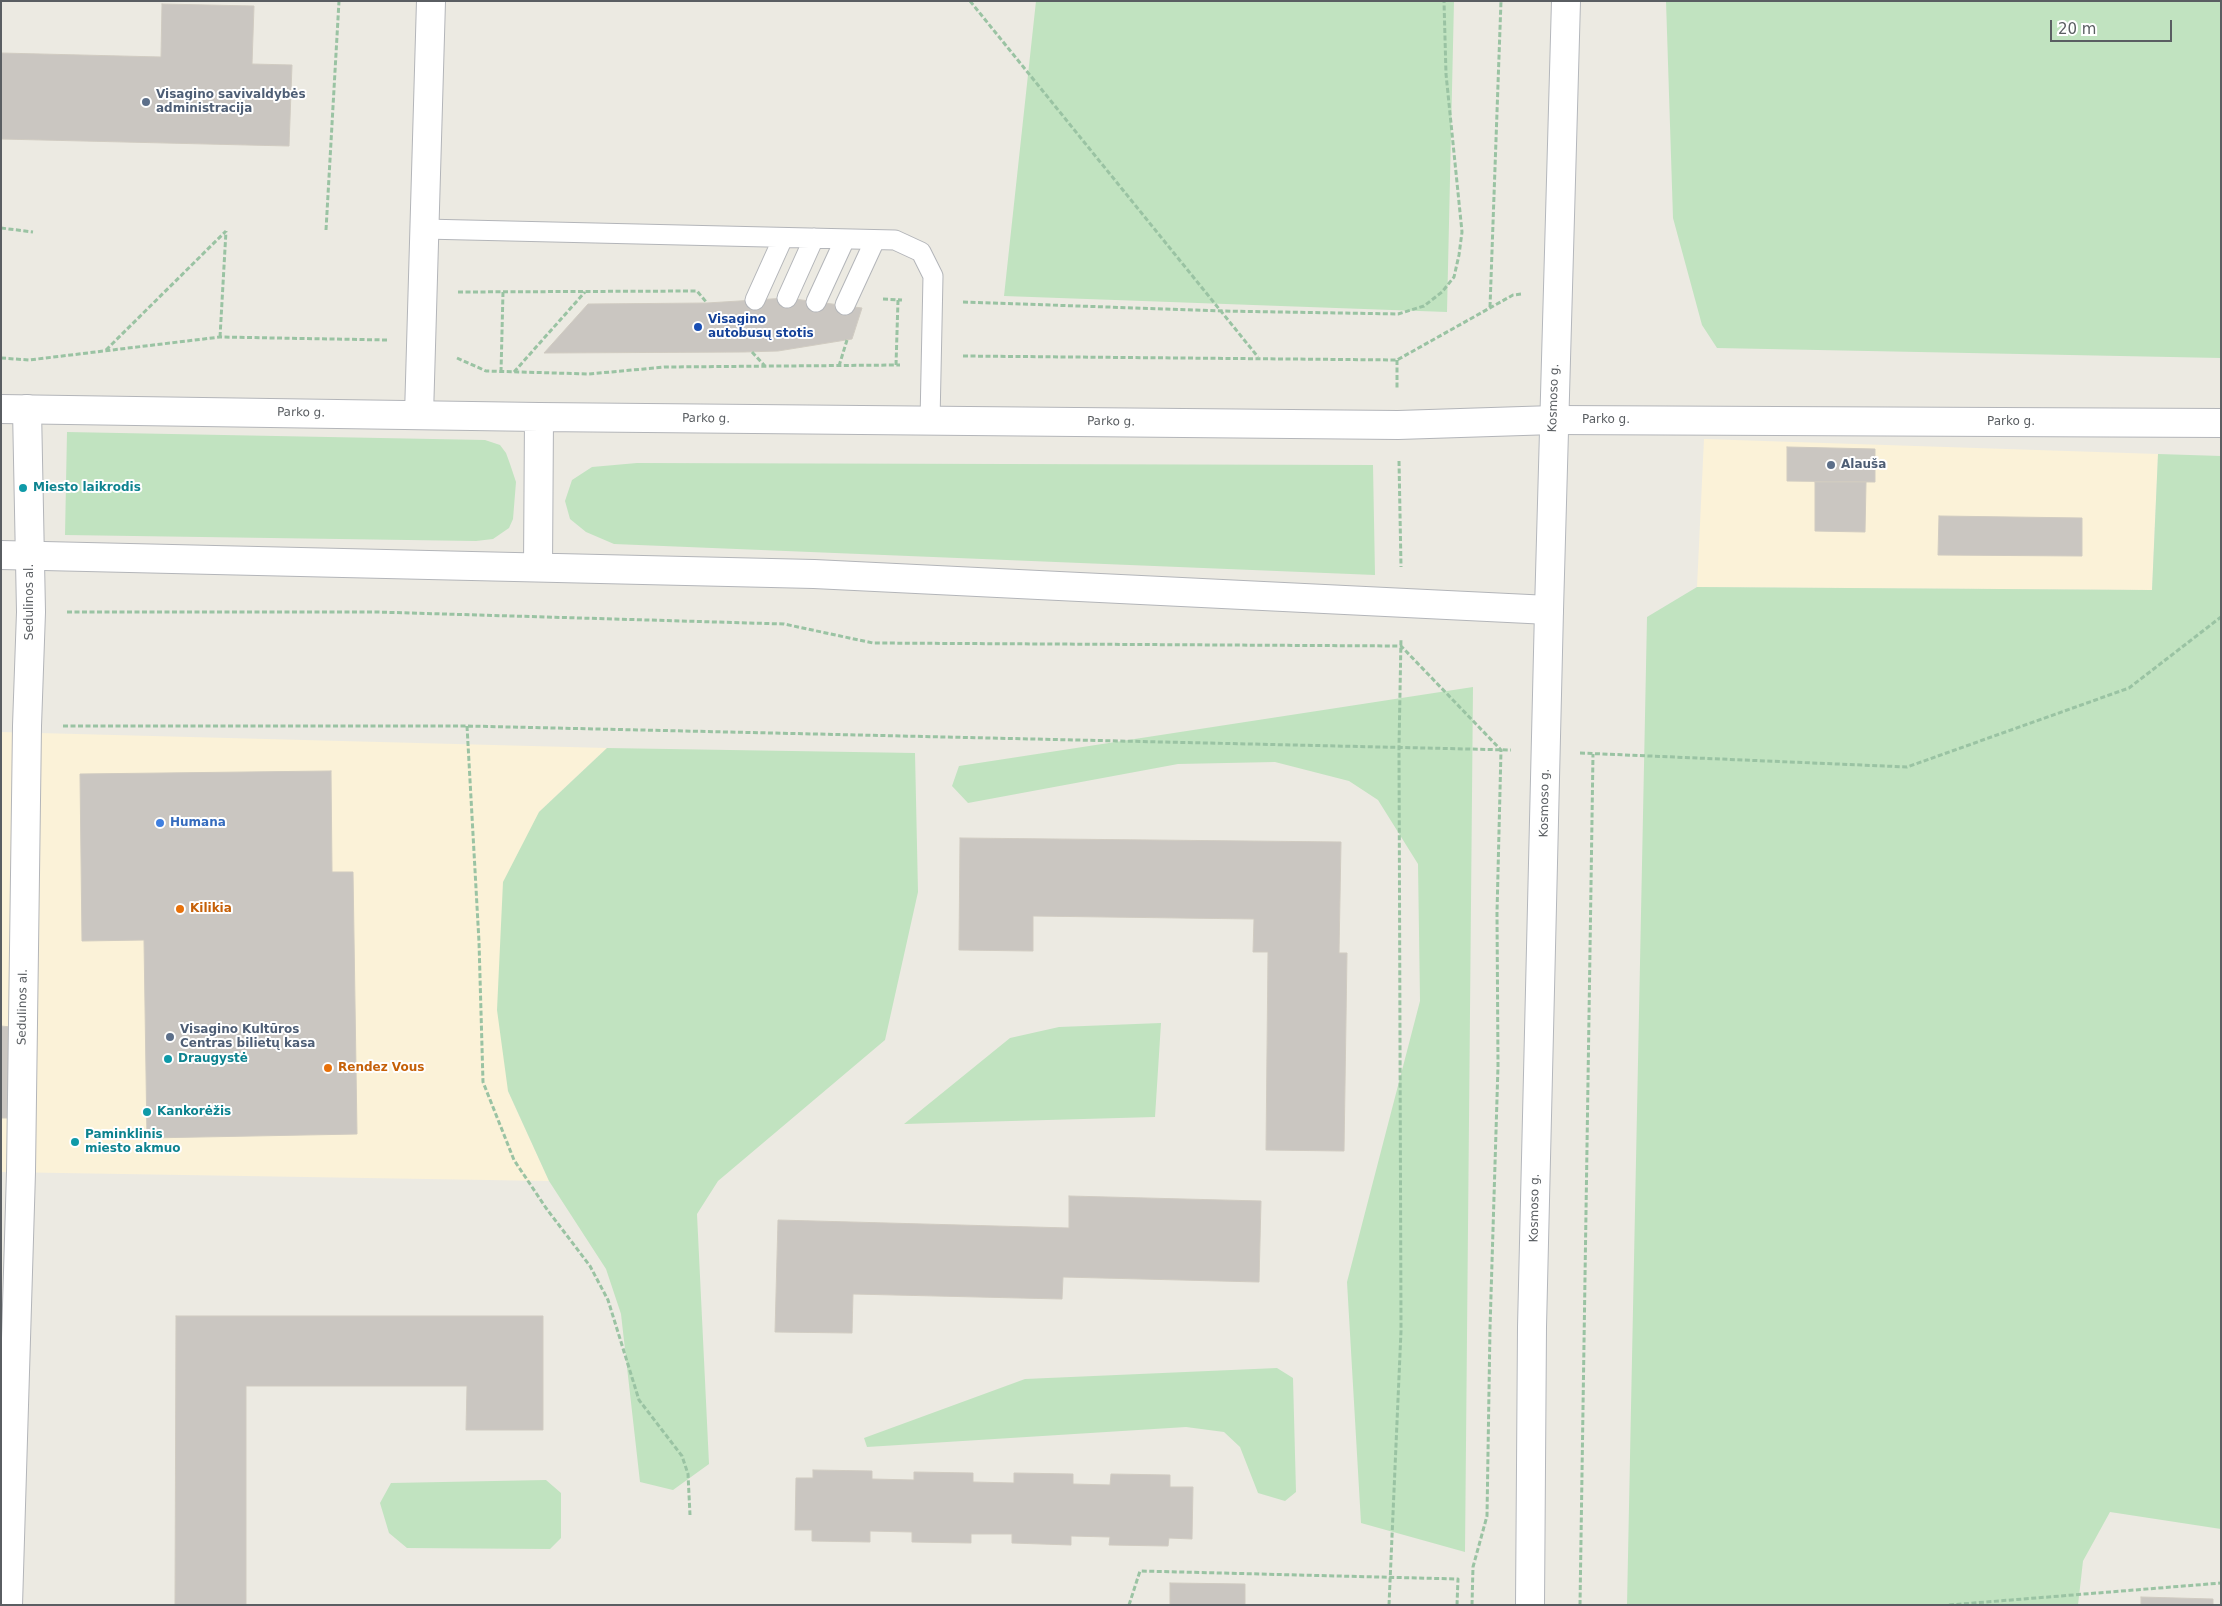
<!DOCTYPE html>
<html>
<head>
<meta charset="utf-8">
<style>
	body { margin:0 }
	#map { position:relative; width:2222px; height:1606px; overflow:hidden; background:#eceae2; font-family:"DejaVu Sans",sans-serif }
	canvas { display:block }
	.frame { position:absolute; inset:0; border:2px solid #5a5e62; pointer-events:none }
	.scale { position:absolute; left:2050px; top:20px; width:122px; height:22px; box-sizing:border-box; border:2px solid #5a5e62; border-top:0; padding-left:6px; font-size:15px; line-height:18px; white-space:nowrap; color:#5a5e62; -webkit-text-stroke:4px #fff; paint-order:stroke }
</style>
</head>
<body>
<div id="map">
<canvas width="2222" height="1606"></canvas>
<div class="frame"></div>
<div class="scale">20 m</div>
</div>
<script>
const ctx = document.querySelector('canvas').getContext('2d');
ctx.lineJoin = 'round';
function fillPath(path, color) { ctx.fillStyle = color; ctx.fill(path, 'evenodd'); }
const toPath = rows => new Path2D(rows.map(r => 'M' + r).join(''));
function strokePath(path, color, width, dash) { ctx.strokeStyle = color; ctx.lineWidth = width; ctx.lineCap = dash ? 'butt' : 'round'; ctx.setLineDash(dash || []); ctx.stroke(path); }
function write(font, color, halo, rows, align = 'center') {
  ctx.font = font + ' "DejaVu Sans",sans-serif'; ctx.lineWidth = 4; ctx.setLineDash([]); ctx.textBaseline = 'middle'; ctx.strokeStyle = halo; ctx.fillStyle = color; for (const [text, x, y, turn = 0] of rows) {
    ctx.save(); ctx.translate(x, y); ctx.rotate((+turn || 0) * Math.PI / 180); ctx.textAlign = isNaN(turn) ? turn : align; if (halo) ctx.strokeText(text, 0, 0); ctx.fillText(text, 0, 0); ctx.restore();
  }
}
fillPath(toPath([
	[1704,439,2158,454,2152,590,1697,587],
	[1,732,607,748,539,812,508,1091,549,1181,1,1172]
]), '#fbf2d8');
fillPath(toPath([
	[1036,1,1454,1,1447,312,1004,296],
	[1666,1,2221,1,2221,358,1717,348,1702,325,1673,218],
	[67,432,485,440,500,445,506,453,510,464,516,482,513,519,509,528,493,539,476,541,65,535],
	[2158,454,2221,456,2221,1529,2110,1512,2083,1561,2078,1605,1627,1605,1647,617,1697,587,2152,590],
	[637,463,1373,465,1375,575,614,544,586,532,570,519,565,501,572,480,592,467],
	[1473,687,1465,1552,1361,1523,1347,1282,1420,1001,1418,864,1378,800,1349,781,1275,762,1178,764,968,803,952,786,959,766],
	[607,748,915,753,918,892,885,1040,718,1181,697,1214,709,1464,673,1490,640,1482,621,1314,606,1269,549,1181,508,1091,497,1010,503,882,539,812],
	[1161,1023,1155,1117,904,1124,1010,1038,1059,1027],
	[1277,1368,1293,1378,1296,1492,1285,1501,1258,1493,1240,1447,1224,1432,1186,1427,867,1447,864,1438,1025,1379],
	[546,1480,561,1493,561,1538,550,1549,407,1548,389,1533,380,1503,391,1483]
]), '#c1e3c0');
const building = toPath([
	[162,4,254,6,252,64,292,65,289,146,1,139,1,53,161,57,162,4],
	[787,298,862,308,852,339,778,351,744,352,544,353,588,304,707,303,787,298],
	[1787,447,1875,449,1875,482,1787,481,1787,447],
	[1815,482,1866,482,1865,532,1815,531,1815,482],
	[1939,516,2082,518,2082,556,1938,555,1939,516],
	[331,771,332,872,353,872,357,1134,147,1138,144,940,82,941,80,774,331,771],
	[960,838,1341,842,1339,953,1347,953,1344,1151,1266,1150,1268,952,1253,952,1254,919,1033,916,1033,951,959,950,960,838],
	[1,1026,11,1027,8,1118,1,1118,1,1026],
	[1069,1196,1261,1201,1259,1282,1063,1277,1062,1299,853,1294,852,1333,775,1332,778,1220,1069,1228,1069,1196],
	[176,1316,543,1316,543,1430,466,1430,467,1386,246,1386,246,1605,175,1605,176,1316],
	[813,1470,872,1471,872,1479,914,1480,914,1472,973,1473,973,1482,1014,1483,1014,1473,1073,1474,1073,1484,1110,1485,1111,1474,1170,1475,1170,1487,1193,1487,1192,1539,1169,1538,1168,1546,1109,1545,1110,1537,1071,1536,1071,1545,1012,1543,1012,1534,971,1534,971,1543,912,1542,912,1532,870,1531,870,1542,812,1541,812,1530,795,1530,796,1478,813,1478,813,1470],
	[1170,1583,1245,1584,1245,1605,1170,1605,1170,1583],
	[2141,1597,2213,1599,2213,1605,2141,1605,2141,1597]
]);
fillPath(building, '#cac6c1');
strokePath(building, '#d0cbc1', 1);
const service = toPath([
	[424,229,895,240,921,252,933,276,930,421],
	[787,298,814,238],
	[755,300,783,238],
	[816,302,845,239],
	[845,305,875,240]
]);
const pedestrian = toPath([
	[8,1605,21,1172,27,726,31,612,27,409]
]);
const minor = toPath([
	[419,415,431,1],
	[1554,420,2221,423]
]);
const tertiary = toPath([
	[1,409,539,417,1398,425,1554,420],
	[1,555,814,574,1549,610],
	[538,567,539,417]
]);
const secondary = toPath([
	[1530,1605,1532,1327,1549,610,1566,1]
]);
strokePath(service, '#b3b5b9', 21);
strokePath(pedestrian, '#b3b5b9', 30);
strokePath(minor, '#b3b5b9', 30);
strokePath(tertiary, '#b3b5b9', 30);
strokePath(secondary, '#b4b7bc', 30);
strokePath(toPath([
	[970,1,1258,357],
	[1,228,33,232],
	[326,230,339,1],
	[458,292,697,291,707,303],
	[883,299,902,300],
	[963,302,1222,311,1398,314,1424,306,1442,292,1454,277,1459,255,1462,232,1446,74,1444,1],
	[1490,307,1501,1],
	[220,337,226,231],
	[106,350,226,231],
	[752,352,765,366],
	[963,356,1397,360,1513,295,1522,294],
	[1,358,29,360,220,337,387,340],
	[457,358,486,371,589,374,665,367,900,365],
	[1397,360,1397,389],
	[896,365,898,300],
	[839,366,847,340],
	[501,372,503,292],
	[514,372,585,292],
	[1399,461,1401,567],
	[67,612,376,612,784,624,873,643,1401,646,1501,750,1497,913,1498,1066,1490,1328,1487,1516,1473,1567,1472,1605],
	[63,726,467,726,1511,750],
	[467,726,479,942,483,1082,514,1160,546,1208,590,1266,608,1300,639,1400,682,1456,688,1474,690,1515],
	[1580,753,1907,767,2129,688,2221,617],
	[1129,1605,1140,1571,1458,1579,1457,1605],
	[1389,1605,1401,1331,1399,747,1401,638],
	[1580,1605,1593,754],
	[1949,1605,2221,1583]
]), '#9ac3a3', 3, [5, 2.5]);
strokePath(service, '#fff', 19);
strokePath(pedestrian, '#fff', 28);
strokePath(minor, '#fff', 28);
strokePath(tertiary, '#fff', 28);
strokePath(secondary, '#fff', 28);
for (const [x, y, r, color] of [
	[146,102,5,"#5c6f8a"],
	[698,327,5,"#1a4fb4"],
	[1831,465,5,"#5c6f8a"],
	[23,488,5,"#0f9aa8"],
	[160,823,5,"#3f7fe0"],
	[180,909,5,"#e8710a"],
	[170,1037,5,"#5c6f8a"],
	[168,1059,5,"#0f9aa8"],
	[328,1068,5,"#e8710a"],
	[147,1112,5,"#0f9aa8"],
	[75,1142,5,"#0f9aa8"]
]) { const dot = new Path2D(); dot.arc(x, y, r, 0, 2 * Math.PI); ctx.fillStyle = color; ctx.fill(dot); strokePath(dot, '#fff', 2); }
write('bold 12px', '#4e5e75', '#fff', [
	["Visagino savivaldybės",156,95],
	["administracija",156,109],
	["Alauša",1841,465],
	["Visagino Kultūros",180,1030],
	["Centras bilietų kasa",180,1044]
], 'left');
write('bold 12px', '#164399', '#fff', [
	["Visagino",708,320],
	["autobusų stotis",708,334]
], 'left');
write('12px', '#5a5e62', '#fff', [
	["Kosmoso g.",1554,398,-88],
	["Parko g.",301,413,1],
	["Parko g.",706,419,1],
	["Parko g.",1606,420],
	["Parko g.",1111,422,1],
	["Parko g.",2011,422],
	["Sedulinos al.",30,602,-90],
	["Kosmoso g.",1545,803,-89],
	["Sedulinos al.",23,1007,-89],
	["Kosmoso g.",1535,1208,-89]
]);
write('bold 12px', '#0d838f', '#fff', [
	["Miesto laikrodis",33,488],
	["Draugystė",178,1059],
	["Kankorėžis",157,1112],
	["Paminklinis",85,1135],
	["miesto akmuo",85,1149]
], 'left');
write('bold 12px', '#366cbe', '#fff', [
	["Humana",170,823]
], 'left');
write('bold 12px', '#c56008', '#fff', [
	["Kilikia",190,909],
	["Rendez Vous",338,1068]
], 'left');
</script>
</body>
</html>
